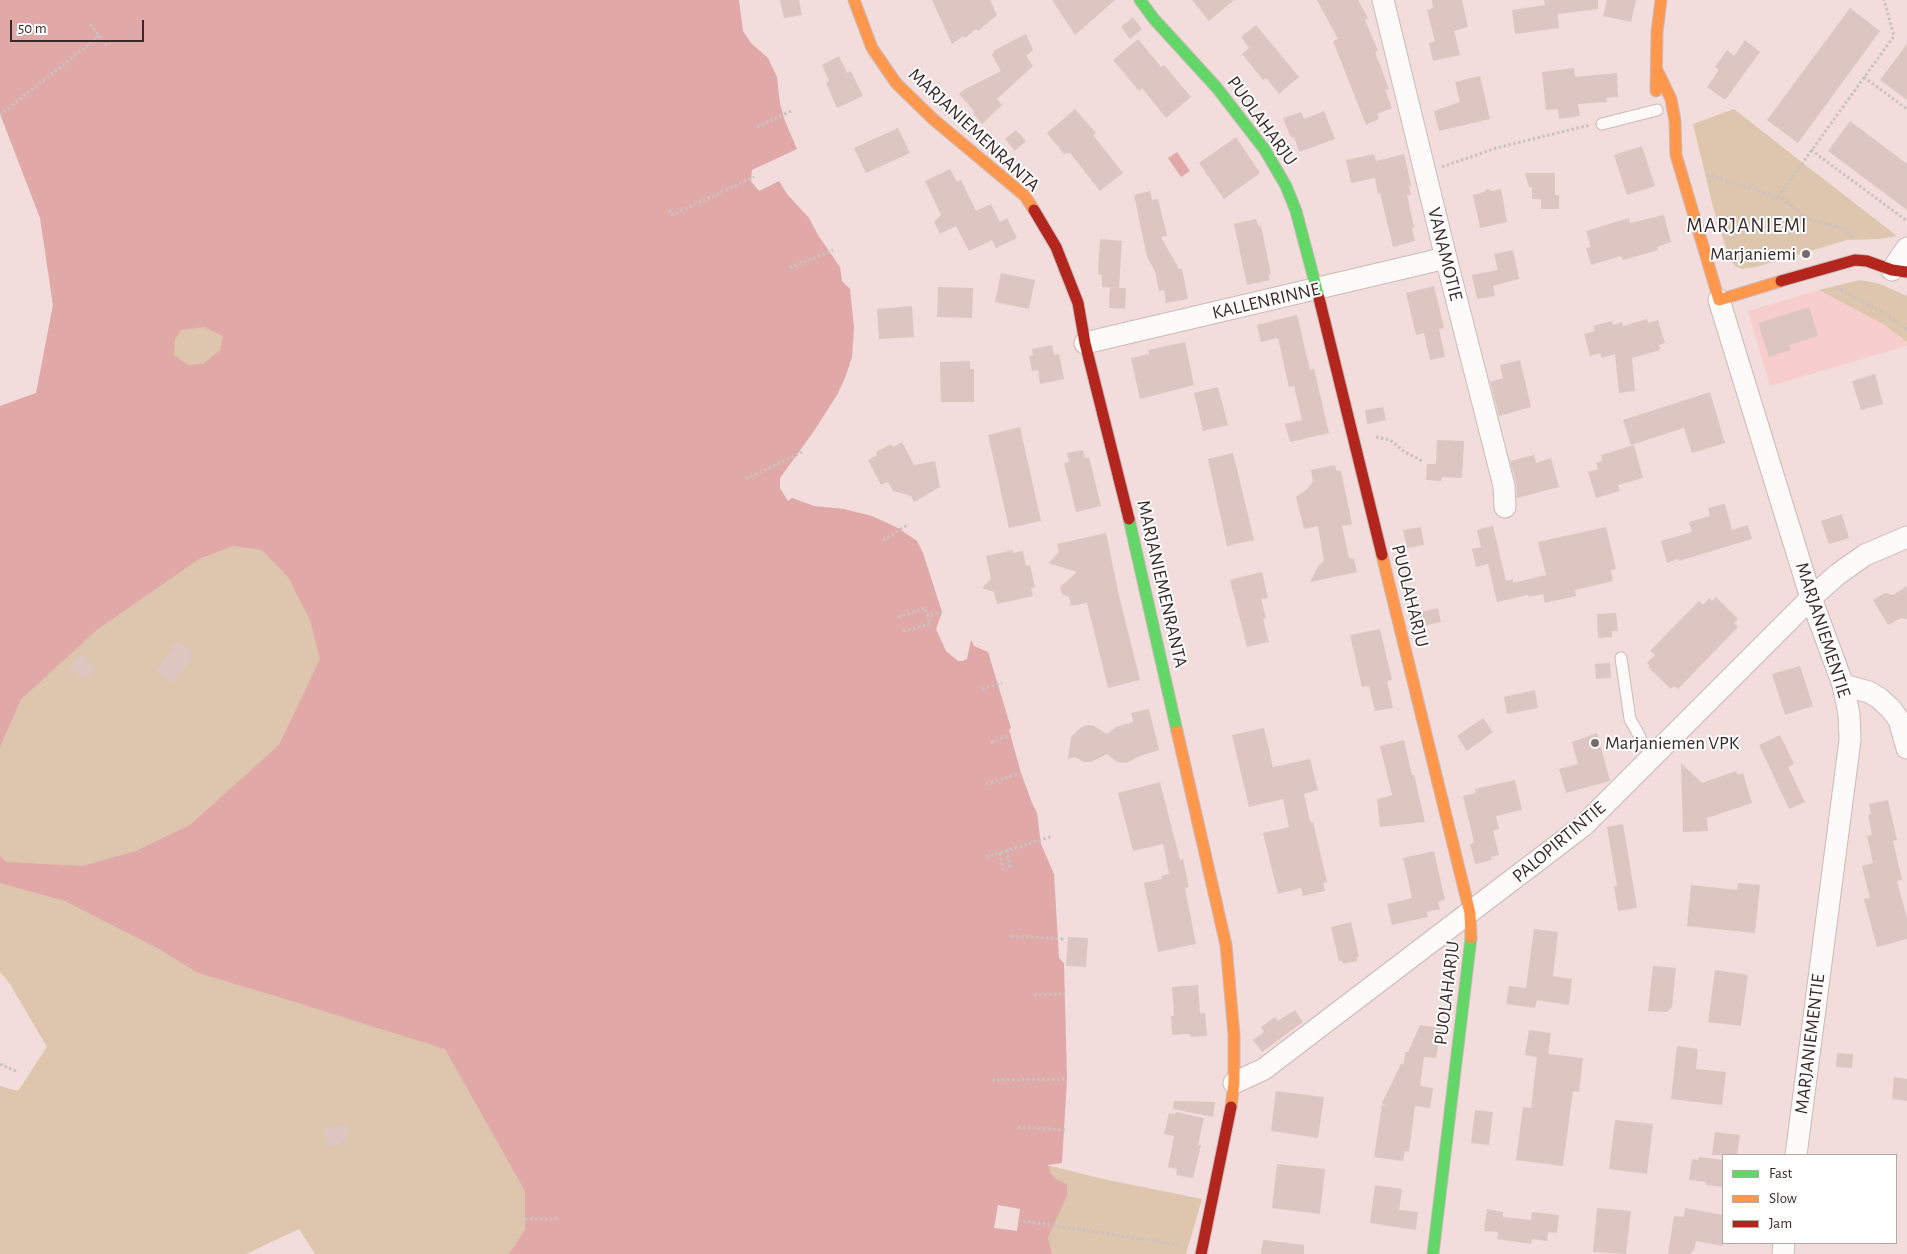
<!DOCTYPE html>
<html>
<head>
<meta charset="utf-8">
<style>
	body { margin:0 }
	#map { position:relative; width:1907px; height:1254px; overflow:hidden; background:#f2dcdc; font-family:"Alegreya Sans",sans-serif }
	canvas { display:block }
	.legend { position:absolute; left:1722px; top:1154px; width:175px; height:90px; box-sizing:border-box; background:#fff; border:1px solid #b1a9a9; margin:0; padding:6px 9px; list-style:none; font-size:15px; color:#3b2929 }
	.legend li { display:flex; align-items:center; gap:10px; height:25px }
	.legend b { width:25px; border:1px solid #b1a9a9 }
	.scale { position:absolute; left:10px; top:20px; width:134px; height:22px; box-sizing:border-box; border:2px solid #3b2929; border-top:0; padding-left:6px; font-size:15px; line-height:18px; white-space:nowrap; color:#3b2929; -webkit-text-stroke:4px #fff; paint-order:stroke }
</style>
</head>
<body>
<div id="map">
<canvas width="1907" height="1254"></canvas>
<ul class="legend">
<li><b style="height:6px;background:#63d668"></b>Fast</li>
<li><b style="height:6px;background:#ff974d"></b>Slow</li>
<li><b style="height:6px;background:#b3261e"></b>Jam</li>
</ul>
<div class="scale">50 m</div>
</div>
<script>
const ctx = document.querySelector('canvas').getContext('2d');
ctx.lineJoin = 'round';
function fillPath(path, color) { ctx.fillStyle = color; ctx.fill(path, 'evenodd'); }
const toPath = rows => new Path2D(rows.map(r => 'M' + r).join(''));
function strokePath(path, color, width, dash) { ctx.strokeStyle = color; ctx.lineWidth = width; ctx.lineCap = dash ? 'butt' : 'round'; ctx.setLineDash(dash || []); ctx.stroke(path); }
function write(font, color, halo, rows, align = 'center') {
  ctx.font = font + ' "Alegreya Sans",sans-serif'; ctx.lineWidth = 4; ctx.setLineDash([]); ctx.textBaseline = 'middle'; ctx.strokeStyle = halo; ctx.fillStyle = color; for (const [text, x, y, turn = 0] of rows) {
    ctx.save(); ctx.translate(x, y); ctx.rotate((+turn || 0) * Math.PI / 180); ctx.textAlign = isNaN(turn) ? turn : align; if (halo) ctx.strokeText(text, 0, 0); ctx.fillText(text, 0, 0); ctx.restore();
  }
}
fillPath(toPath([
	[1819,290,1883,324,1907,342,1907,346,1770,386,1748,311]
]), '#f7cecd');
fillPath(toPath([
	[1734,109,1804,164,1897,236,1879,239,1847,240,1756,267,1742,269,1735,266,1729,257,1713,207,1693,124],
	[45,249,212,297,321,591,487,992,550,1254,315,1254,299,1229,246,1254,0,1254,0,1086,18,1091,47,1047,10,984,0,972,0,406,37,393,53,305],
	[1860,280,1880,284,1907,296,1907,342,1883,324,1819,290],
	[1047,1165,1103,1179,1202,1199,1186,1254,1021,1254]
]), '#dec5ad');
fillPath(toPath([
	[0,0,739,0,743,31,751,43,768,58,777,77,780,104,785,121,797,149,752,170,751,181,759,191,779,181,787,194,809,218,818,235,840,267,842,281,850,289,854,327,852,357,845,378,837,395,814,431,780,478,780,488,788,501,792,498,814,506,844,509,872,516,898,528,917,541,923,553,942,612,936,629,946,651,958,661,963,661,967,659,971,640,974,646,988,652,1011,728,1009,730,1021,773,1032,803,1037,813,1041,844,1054,874,1059,958,1064,963,1067,1079,1062,1163,1048,1165,1051,1174,1057,1180,1067,1184,1067,1196,1048,1237,1052,1254,509,1254,525,1230,525,1191,445,1049,282,998,198,973,159,949,65,901,0,883,0,856,6,862,82,866,136,851,190,825,279,745,320,659,310,620,288,577,262,550,233,546,199,559,98,629,21,699,0,747,0,406,36,393,53,305,40,218,0,114],
	[204,327,223,336,220,350,203,364,188,365,174,355,175,339,181,330],
	[1177,152,1190,171,1181,177,1168,158]
]), '#e1a8a8');
fillPath(toPath([
	[998,1205,1020,1209,1017,1231,994,1228]
]), '#f2dcdc');
fillPath(toPath([
	[780,0,799,0,802,15,784,18],
	[932,0,990,0,997,15,978,31,976,29,965,38,963,36,952,44],
	[1052,0,1115,0,1075,35],
	[1192,0,1234,0,1209,21],
	[1317,0,1358,0,1368,18,1365,20,1378,51,1375,52,1389,89,1385,90,1392,108,1377,114,1379,119,1366,125,1333,41,1338,39],
	[1432,0,1462,0,1468,27,1454,31,1460,55,1433,61,1429,43,1435,41,1427,10,1433,8],
	[1544,0,1598,0,1598,9,1558,14,1559,28,1515,34,1512,10,1545,5],
	[1607,0,1636,0,1631,22,1603,16],
	[1850,8,1880,31,1798,143,1767,120],
	[1133,17,1142,29,1130,39,1121,27],
	[1256,25,1299,77,1279,94,1266,78,1263,80,1242,54,1249,48,1241,37],
	[1026,34,1033,50,1026,56,1033,66,997,99,1002,105,982,124,973,113,975,112,959,94,965,89,1001,71,992,55,995,50],
	[1138,39,1161,67,1164,65,1191,97,1166,118,1142,88,1139,91,1113,60],
	[1745,40,1760,52,1725,100,1707,87,1719,70,1715,67,1727,50,1734,56],
	[1907,44,1907,100,1880,80],
	[839,56,847,73,851,71,863,96,837,108,826,83,829,81,822,65],
	[1574,68,1575,77,1617,73,1618,97,1606,98,1607,102,1578,104,1580,116,1559,119,1558,109,1546,110,1542,72],
	[1480,76,1490,119,1439,131,1434,111,1460,102,1455,82],
	[1075,109,1096,133,1093,135,1123,173,1100,191,1070,153,1064,154,1047,133],
	[1324,111,1335,139,1299,152,1294,137,1291,138,1283,118,1301,112,1304,119],
	[1850,121,1907,164,1907,210,1828,151],
	[898,128,910,153,866,173,854,148],
	[1016,130,1026,141,1015,151,1005,139],
	[1236,137,1260,173,1224,199,1199,163],
	[1642,146,1655,186,1627,195,1614,155],
	[1374,154,1376,161,1404,154,1411,185,1409,186,1411,195,1407,195,1414,227,1412,228,1415,241,1393,247,1380,193,1378,194,1375,178,1351,183,1346,160],
	[950,169,957,182,961,180,976,211,991,204,1000,222,1007,218,1017,238,996,248,992,240,969,251,956,226,940,234,934,222,941,215,925,181],
	[1525,173,1555,173,1555,195,1559,195,1559,209,1541,209,1541,199,1532,199,1532,187,1529,187],
	[1487,189,1492,191,1501,189,1507,222,1480,228,1473,195,1484,192],
	[1150,191,1152,200,1158,199,1167,236,1161,237,1179,269,1182,269,1188,299,1166,303,1164,290,1159,291,1155,271,1147,257,1134,195],
	[1664,215,1671,242,1657,247,1658,250,1623,260,1621,256,1591,265,1586,248,1591,247,1586,231,1629,218,1630,223],
	[1256,219,1258,226,1261,226,1271,274,1268,275,1270,280,1247,285,1234,224],
	[1100,239,1122,241,1119,288,1102,287,1102,275,1098,274],
	[1513,250,1519,279,1493,286,1495,296,1477,299,1472,275,1498,270,1494,254],
	[1001,273,1035,280,1029,309,995,302],
	[1434,286,1444,328,1439,329,1445,357,1430,360,1424,333,1416,335,1406,293],
	[938,287,973,288,972,318,937,317],
	[1110,288,1126,288,1125,309,1109,308],
	[912,306,914,337,879,339,877,309],
	[1809,307,1818,336,1789,345,1791,350,1769,357,1758,323],
	[1297,315,1310,370,1314,369,1329,433,1290,442,1285,424,1302,420,1294,386,1289,387,1278,338,1261,342,1257,325],
	[1647,319,1648,323,1658,320,1665,343,1659,345,1660,350,1632,358,1635,391,1619,393,1615,354,1602,358,1600,353,1590,356,1584,334,1595,331,1593,326,1612,321,1613,325,1622,322,1623,326],
	[1185,342,1194,385,1140,399,1131,358,1149,354,1148,350],
	[1052,345,1054,355,1059,354,1064,379,1040,384,1038,370,1032,371,1029,356,1033,355,1032,349],
	[1520,360,1531,407,1499,416,1490,382,1503,378,1500,365],
	[970,361,970,369,974,369,974,402,941,402,940,362],
	[1875,374,1883,404,1861,410,1852,381],
	[1218,387,1228,425,1203,431,1194,393],
	[1710,392,1725,443,1692,453,1684,428,1631,445,1623,420],
	[1383,407,1386,420,1367,424,1365,410],
	[1020,427,1041,521,1009,528,988,435],
	[1437,440,1464,441,1462,478,1442,477,1441,481,1426,480,1427,464,1436,464],
	[902,442,914,465,935,461,940,487,914,502,911,496,893,491,888,482,881,485,868,460,877,455,876,452,891,444,893,447],
	[1634,445,1643,478,1618,485,1620,491,1596,498,1588,472,1598,469,1596,463,1602,461,1601,455],
	[1083,450,1085,458,1089,457,1101,506,1076,512,1064,463,1069,462,1067,453],
	[1233,453,1254,540,1227,546,1208,459],
	[1534,455,1536,463,1551,458,1559,487,1517,498,1516,483,1510,461],
	[1335,465,1336,470,1341,471,1352,524,1342,526,1349,558,1354,559,1357,572,1310,582,1319,565,1324,561,1318,526,1304,529,1296,497,1306,490,1313,482,1311,470],
	[1725,504,1732,530,1748,525,1752,539,1679,561,1678,559,1667,563,1661,541,1692,532,1689,522,1710,516,1708,508],
	[1842,514,1849,538,1829,544,1821,521],
	[1493,526,1506,581,1513,579,1513,583,1546,575,1538,542,1606,527,1616,569,1611,570,1613,581,1575,590,1576,596,1545,603,1543,594,1529,597,1528,595,1497,602,1488,564,1476,567,1472,549,1481,547,1477,530],
	[1421,527,1424,545,1407,548,1403,530],
	[1106,533,1119,596,1140,680,1108,688,1087,603,1071,606,1069,597,1062,594,1060,587,1077,572,1048,563,1059,552,1057,544],
	[1013,550,1013,553,1023,551,1026,566,1030,565,1035,587,1031,588,1033,596,997,604,994,592,982,588,991,579,986,556],
	[1262,572,1268,598,1261,599,1266,618,1263,619,1269,642,1247,647,1230,580],
	[1907,586,1907,619,1901,618,1888,625,1873,600,1885,593,1893,595],
	[1716,597,1738,619,1734,623,1738,627,1678,689,1674,686,1671,689,1648,667,1650,666,1647,663,1655,655,1650,651,1699,601,1703,605,1709,598,1712,601],
	[1438,608,1441,622,1419,627,1416,613],
	[1616,613,1618,631,1612,631,1612,637,1598,638,1597,614],
	[1380,629,1392,680,1387,681,1393,708,1375,711,1369,686,1362,687,1350,635],
	[177,641,195,654,173,683,156,670],
	[81,654,96,668,84,680,69,666],
	[1610,663,1611,678,1596,679,1595,664],
	[1800,666,1813,706,1785,715,1772,674],
	[1535,690,1538,708,1507,714,1504,697],
	[1149,709,1159,750,1140,756,1126,763,1117,762,1107,754,1091,762,1084,762,1075,757,1068,759,1071,737,1080,728,1087,725,1094,726,1107,734,1116,727,1133,722,1131,713],
	[1483,718,1493,732,1467,751,1457,736],
	[1264,728,1273,767,1310,759,1318,790,1304,794,1310,822,1313,822,1327,882,1323,883,1325,891,1303,896,1301,888,1278,894,1263,833,1289,827,1283,799,1249,807,1232,735],
	[1597,733,1610,781,1566,793,1559,769,1578,764,1572,742],
	[1780,735,1794,764,1788,767,1805,802,1789,809,1759,745],
	[1404,740,1412,775,1414,775,1425,822,1380,827,1377,799,1392,795,1380,746],
	[1681,763,1702,783,1736,771,1738,775,1743,773,1752,803,1707,818,1708,831,1683,832],
	[1515,780,1522,810,1496,816,1499,829,1493,831,1499,855,1491,857,1492,860,1475,864,1470,844,1474,842,1463,796,1476,793,1475,789],
	[1160,782,1180,860,1183,859,1189,887,1185,888,1196,944,1158,952,1144,883,1162,879,1161,876,1169,874,1163,844,1133,851,1118,793],
	[1888,800,1897,840,1893,841,1902,880,1897,881,1907,918,1907,939,1877,947,1864,899,1870,898,1862,866,1873,863,1867,836,1872,835,1868,815,1871,814,1869,804],
	[1623,824,1637,908,1618,911,1614,886,1617,886,1607,827],
	[1434,851,1445,900,1438,902,1440,909,1427,912,1428,917,1392,925,1387,904,1412,898,1403,858],
	[1738,883,1760,885,1755,933,1687,926,1691,885,1737,890],
	[1351,922,1359,957,1357,957,1357,961,1343,964,1342,961,1339,961,1331,927],
	[1534,929,1558,932,1553,976,1572,979,1569,1005,1537,1000,1535,1008,1506,1004,1509,986,1526,988],
	[1068,937,1088,938,1086,967,1066,966],
	[1653,966,1676,968,1672,1007,1667,1012,1648,1011],
	[1715,970,1748,975,1741,1026,1708,1022],
	[1198,985,1200,1013,1205,1013,1207,1036,1190,1037,1190,1034,1172,1035,1171,1016,1174,1016,1172,987],
	[1295,1010,1303,1022,1262,1052,1253,1040,1264,1032,1261,1027,1275,1017,1278,1021],
	[1420,1025,1441,1028,1436,1058,1424,1057,1420,1086,1433,1088,1430,1108,1415,1106,1409,1152,1405,1151,1403,1161,1374,1157,1382,1105,1386,1106,1382,1103,1401,1064,1404,1064,1405,1052,1408,1052],
	[1529,1030,1551,1033,1548,1054,1583,1058,1579,1092,1573,1091,1563,1166,1516,1160,1523,1107,1531,1108,1537,1057,1525,1055],
	[1677,1046,1698,1049,1696,1069,1726,1072,1722,1105,1671,1099],
	[1837,1053,1853,1054,1852,1068,1836,1067],
	[1894,1077,1907,1079,1907,1101,1892,1099],
	[1276,1091,1324,1097,1318,1138,1271,1131],
	[1174,1101,1215,1102,1213,1117,1173,1109],
	[1475,1110,1493,1112,1489,1145,1471,1143],
	[1176,1112,1204,1118,1198,1145,1201,1145,1193,1178,1176,1175,1177,1169,1168,1167,1174,1136,1164,1134,1169,1113,1175,1114],
	[1615,1120,1653,1124,1647,1174,1609,1169],
	[347,1125,349,1140,342,1141,342,1145,327,1147,324,1129],
	[1715,1132,1740,1135,1737,1155,1712,1155],
	[1699,1157,1723,1160,1723,1187,1706,1185,1706,1182,1689,1180,1692,1159,1698,1160],
	[1277,1164,1325,1169,1320,1214,1272,1208],
	[1375,1185,1402,1189,1399,1210,1418,1212,1416,1230,1370,1223],
	[1597,1208,1631,1211,1626,1254,1593,1252],
	[1685,1208,1723,1215,1723,1246,1696,1241,1694,1251,1692,1251,1691,1254,1668,1254,1674,1216,1684,1217],
	[1487,1209,1503,1212,1503,1217,1531,1220,1532,1212,1559,1215,1557,1233,1548,1232,1547,1241,1532,1239,1531,1244,1497,1239,1498,1232,1484,1231],
	[1263,1240,1304,1245,1304,1254,1261,1254]
]), '#ddc6c2');
const lane = toPath([
	[1602,124,1657,110],
	[1621,658,1630,719,1640,737]
]);
const street = toPath([
	[1383,0,1446,258,1504,486,1505,507],
	[1892,270,1907,248],
	[1719,300,1811,598,1843,685,1849,714,1850,740,1796,1155],
	[1085,343,1446,258],
	[1843,685,1869,692,1879,698,1891,709,1899,720,1907,748],
	[1234,1083,1264,1069,1583,826,1811,598,1838,574,1865,555,1907,537],
	[1783,1254,1784,1243]
]);
const fast = toPath([
	[1140,0,1154,19,1217,88,1265,150,1286,186,1296,211,1319,298],
	[1129,519,1177,731],
	[1433,1254,1471,938]
]);
const slow = toPath([
	[854,0,872,48,896,83,933,119,1025,196,1034,210],
	[1658,72,1671,99,1675,121,1676,155,1719,300,1781,281],
	[1656,91,1657,32,1661,0],
	[1382,555,1470,913,1471,938],
	[1177,731,1226,945,1234,1035,1234,1083,1231,1107]
]);
const jam = toPath([
	[1034,210,1056,247,1078,303,1085,343,1129,519],
	[1781,281,1855,260,1867,261,1892,270,1907,272],
	[1319,298,1382,555],
	[1201,1254,1231,1107]
]);
strokePath(lane, '#ccbab9', 13);
strokePath(street, '#ccbab9', 23);
strokePath(fast, '#ccbab9', 13);
strokePath(slow, '#ccbab9', 13);
strokePath(jam, '#ccbab9', 13);
strokePath(toPath([
	[90,24,108,47],
	[1864,77,1907,109],
	[0,115,99,36],
	[757,127,793,110],
	[1811,150,1907,221],
	[1442,167,1496,148,1590,125],
	[1706,174,1784,199,1806,218,1845,229,1854,239],
	[1778,197,1894,36,1884,0],
	[669,210,672,215,754,177],
	[790,268,833,250],
	[1836,287,1890,317,1907,330],
	[1376,437,1390,440,1405,452,1424,462],
	[746,479,802,452],
	[883,540,909,524],
	[898,617,925,608,928,616,942,612],
	[903,631,930,624,928,616],
	[982,689,1002,683],
	[991,742,1011,735],
	[986,784,1021,773],
	[1007,850,1010,868],
	[1000,853,1003,870],
	[986,857,1053,836],
	[1011,936,1065,939],
	[1034,995,1065,994],
	[0,1064,18,1072],
	[992,1080,1067,1079],
	[1018,1127,1065,1130],
	[525,1219,560,1219],
	[1018,1220,1181,1245]
]), '#cac1c1', 3, [2.5, 2.5]);
strokePath(lane, '#fdfafa', 11);
strokePath(street, '#fdfafa', 21);
strokePath(fast, '#63d668', 11);
strokePath(slow, '#ff974d', 11);
strokePath(jam, '#b3261e', 11);
for (const [x, y, r, color] of [
	[1806,254,5,"#7b6868"],
	[1595,743,5,"#7b6868"]
]) { const dot = new Path2D(); dot.arc(x, y, r, 0, 2 * Math.PI); ctx.fillStyle = color; ctx.fill(dot); strokePath(dot, '#fff', 2); }
write('19px', '#3b2929', '#fff', [
	["PUOLAHARJU",1262,121,54],
	["MARJANIEMENRANTA",974,130,43],
	["VANAMOTIE",1445,254,76],
	["KALLENRINNE",1266,301,-13],
	["MARJANIEMENRANTA",1162,584,77],
	["PUOLAHARJU",1410,596,76],
	["MARJANIEMENTIE",1823,630,72],
	["PALOPIRTINTIE",1559,842,-40],
	["PUOLAHARJU",1447,993,-83],
	["MARJANIEMENTIE",1810,1044,-83]
]);
write('19px', '#3b2929', '#fff', [
	["Marjaniemi",1796,254],
	["Marjaniemen VPK",1605,743,"left"]
], 'right');
ctx.letterSpacing = '1px';
write('21px', '#3b2929', '#fff', [
	["MARJANIEMI",1747,226]
]);
ctx.letterSpacing = '0px';
</script>
</body>
</html>
